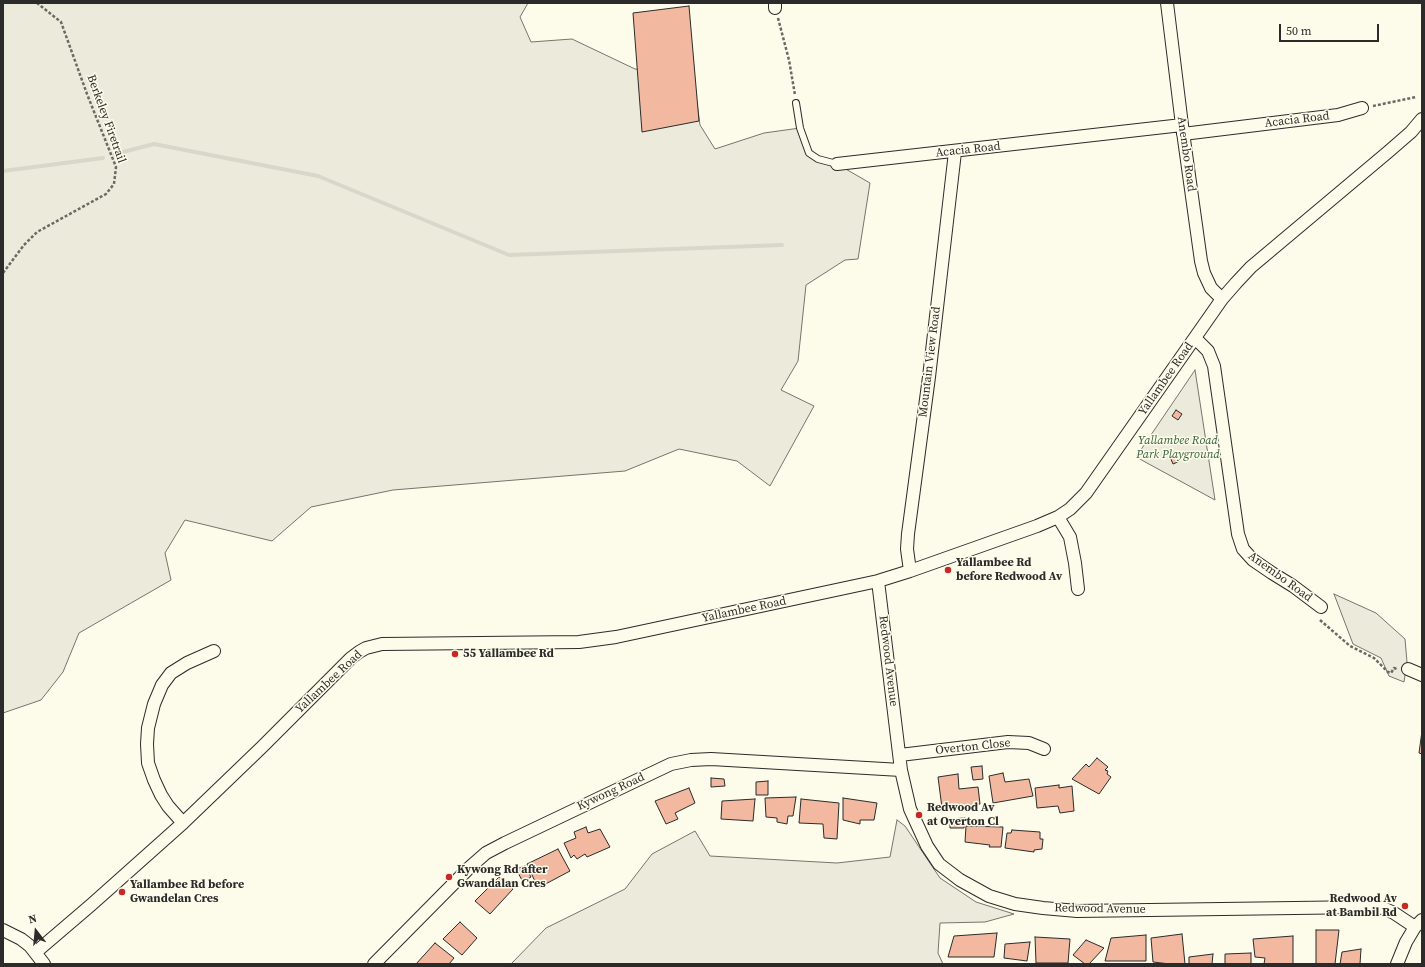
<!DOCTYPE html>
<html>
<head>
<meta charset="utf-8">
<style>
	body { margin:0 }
	#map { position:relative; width:1425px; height:967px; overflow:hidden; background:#fdfbea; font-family:"Source Serif 4",serif }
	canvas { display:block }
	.frame { position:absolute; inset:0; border:4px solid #2b2b2b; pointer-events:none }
	.north { position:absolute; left:16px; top:911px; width:40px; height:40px; -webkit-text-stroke:3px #fdfbea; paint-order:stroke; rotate:344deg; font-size:11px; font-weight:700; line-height:16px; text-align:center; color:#2b2b2b }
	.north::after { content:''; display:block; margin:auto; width:14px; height:18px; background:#2b2b2b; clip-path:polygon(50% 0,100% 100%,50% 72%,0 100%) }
	.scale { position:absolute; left:1279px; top:24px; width:100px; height:18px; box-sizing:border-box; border:2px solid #2b2b2b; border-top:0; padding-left:5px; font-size:12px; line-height:14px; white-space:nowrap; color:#2b2b2b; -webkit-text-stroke:3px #fdfbea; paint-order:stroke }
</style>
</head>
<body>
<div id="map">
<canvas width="1425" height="967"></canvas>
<div class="frame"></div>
<div class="north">N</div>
<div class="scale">50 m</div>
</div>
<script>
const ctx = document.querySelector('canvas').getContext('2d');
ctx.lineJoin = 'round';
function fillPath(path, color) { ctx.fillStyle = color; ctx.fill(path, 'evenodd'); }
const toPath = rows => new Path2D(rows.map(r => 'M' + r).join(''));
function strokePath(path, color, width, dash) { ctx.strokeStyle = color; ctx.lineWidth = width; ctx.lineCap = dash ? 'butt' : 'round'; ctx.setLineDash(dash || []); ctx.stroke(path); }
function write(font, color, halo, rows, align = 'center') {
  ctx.font = font + ' "Source Serif 4",serif'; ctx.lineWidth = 3; ctx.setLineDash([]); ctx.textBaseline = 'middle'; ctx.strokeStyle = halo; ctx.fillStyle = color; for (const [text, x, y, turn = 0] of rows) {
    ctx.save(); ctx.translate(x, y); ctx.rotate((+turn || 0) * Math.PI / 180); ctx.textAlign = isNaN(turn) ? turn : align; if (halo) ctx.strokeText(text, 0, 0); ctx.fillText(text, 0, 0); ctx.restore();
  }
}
const green = toPath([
	[3,3,528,3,520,17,531,42,572,39,635,69,693,73,700,125,715,149,764,133,800,128,809,153,837,164,870,183,858,259,845,260,806,285,798,361,781,390,814,406,770,486,737,461,679,449,625,471,393,490,311,507,272,541,185,520,165,553,171,580,79,633,63,672,41,700,3,713,3,3],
	[1195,370,1215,500,1136,457,1195,370],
	[1334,594,1376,613,1405,639,1407,662,1404,682,1389,676,1381,658,1353,644,1334,594],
	[897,820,905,826,940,878,976,902,1014,914,985,922,940,923,938,953,943,964,511,964,546,928,625,889,652,854,695,831,710,856,837,863,890,857,897,820]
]);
fillPath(green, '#ecebdb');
strokePath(green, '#74746e', 1);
strokePath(toPath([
	[115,154,154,144,318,176,509,255,782,245],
	[3,171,103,158]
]), '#d8d7c9', 4);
const building = toPath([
	[689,6,699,121,642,132,633,13,689,6],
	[1176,410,1182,414,1178,420,1172,416,1176,410],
	[1176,454,1180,461,1173,464,1170,457,1176,454],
	[1422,731,1422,754,1419,753,1422,731],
	[1097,758,1108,767,1105,770,1108,771,1107,774,1111,777,1099,794,1072,779,1086,764,1089,767,1097,758],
	[982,766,983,779,973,780,971,767,982,766],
	[1003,773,1005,782,1029,779,1033,796,993,803,989,776,1003,773],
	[958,774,959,789,978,787,980,804,942,808,938,777,958,774],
	[711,778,724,779,725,786,711,787,711,778],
	[768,781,768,795,756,795,756,782,768,781],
	[1059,785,1059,788,1072,786,1074,811,1060,813,1058,806,1037,808,1035,788,1059,785],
	[689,788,695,803,675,813,678,819,666,824,655,801,689,788],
	[796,797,793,816,788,816,787,824,777,822,777,818,766,817,765,798,796,797],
	[843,798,877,803,874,820,860,820,860,824,843,820,843,798],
	[755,799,753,821,721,819,722,801,755,799],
	[801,799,839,803,837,839,824,838,823,824,799,823,801,799],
	[965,818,964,828,950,828,950,819,965,818],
	[966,826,1003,827,1001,847,989,847,990,845,965,842,966,826],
	[586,827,588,833,600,829,610,847,587,857,585,854,577,859,574,855,571,858,564,843,576,838,574,832,586,827],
	[1012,830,1040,832,1040,839,1043,839,1042,849,1034,850,1034,852,1005,848,1007,833,1011,833,1012,830],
	[558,849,570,871,538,888,527,864,558,849],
	[525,866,531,877,523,882,516,869,525,866],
	[499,877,513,889,490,914,475,901,499,877],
	[460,922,477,938,462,955,443,939,460,922],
	[1316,930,1339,930,1335,964,1316,964,1316,930],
	[997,933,994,957,948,957,954,936,997,933],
	[1182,934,1185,964,1170,964,1153,962,1151,938,1182,934],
	[1146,935,1146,961,1105,961,1111,938,1146,935],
	[1293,936,1293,964,1264,964,1265,958,1255,957,1253,939,1293,936],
	[1035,937,1070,939,1068,963,1036,963,1035,937],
	[1086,940,1104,948,1089,964,1085,964,1073,955,1086,940],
	[1030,942,1027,961,1004,958,1005,944,1030,942],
	[435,943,454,958,449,964,416,964,435,943],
	[1361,949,1360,964,1340,964,1342,952,1361,949],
	[1251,953,1251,964,1225,964,1225,954,1251,953],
	[1213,954,1212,964,1189,964,1189,957,1213,954]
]);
fillPath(building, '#f2b8a0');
strokePath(building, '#2b2b2b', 1);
const service = toPath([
	[796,103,800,128,809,153,818,159,837,164]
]);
const minor = toPath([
	[775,3,775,8],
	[1167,3,1182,125,1201,261,1204,273,1211,288,1222,299],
	[1183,134,1338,115,1362,108],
	[837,164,1182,125],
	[1195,338,1208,351,1214,366,1238,534,1243,549,1253,560,1272,573,1293,586,1321,607],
	[1058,517,1070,537,1075,563,1078,589],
	[910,571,907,549,908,534,929,377,955,152],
	[878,581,901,770,910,809,927,846,939,864,960,880,989,896,1015,904,1043,908,1077,911,1367,907,1383,908,1394,913,1415,927],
	[1408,669,1422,675],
	[900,755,1008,742,1029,743,1044,749],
	[183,823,168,806,161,795,154,780,148,763,147,744,148,728,154,704,162,685,171,673,187,663,214,651],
	[3,930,21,939,30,946,44,964],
	[36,952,91,905,183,823,262,747,351,658,359,652,366,648,382,644,579,642,616,637,878,581,910,571,1037,526,1058,517,1070,509,1086,493,1222,299,1236,283,1251,267,1388,152,1411,132,1422,119],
	[374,964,470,867,486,853,505,843,671,764,691,760,711,759,901,770],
	[1397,964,1406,942,1415,927,1422,920]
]);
strokePath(service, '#2b2b2b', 8);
strokePath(minor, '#2b2b2b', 14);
strokePath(toPath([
	[778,18,789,60,795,95],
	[1373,106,1416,97],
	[3,273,24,245,37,232,106,194,114,184,116,167,87,94,61,22,37,3],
	[1320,620,1350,646,1374,658,1388,672,1391,673,1394,668,1397,669]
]), '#6a6964', 2.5, [3, 2]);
strokePath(service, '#fdfbea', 6);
strokePath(minor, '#fdfbea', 12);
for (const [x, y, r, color] of [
	[948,570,4,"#c62828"],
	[455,654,4,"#c62828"],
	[919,815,4,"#c62828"],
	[449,877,4,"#c62828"],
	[122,892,4,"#c62828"],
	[1405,906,4,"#c62828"]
]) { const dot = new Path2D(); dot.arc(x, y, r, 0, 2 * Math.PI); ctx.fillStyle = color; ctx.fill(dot); strokePath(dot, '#fdfbea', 1.5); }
write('12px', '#2b2b2b', '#fdfbea', [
	["Berkeley Firetrail",106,119,70],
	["Acacia Road",1297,120,-7],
	["Acacia Road",968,150,-6],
	["Anembo Road",1186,154,82],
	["Mountain View Road",930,362,-83],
	["Yallambee Road",1166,379,-55],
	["Anembo Road",1280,577,36],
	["Yallambee Road",744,610,-12],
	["Redwood Avenue",888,661,83],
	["Yallambee Road",329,682,-43],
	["Overton Close",973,747,-6],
	["Kywong Road",611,792,-25],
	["Redwood Avenue",1100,909,1]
]);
write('italic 12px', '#34623c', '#fdfbea', [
	["Yallambee Road",1178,441],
	["Park Playground",1178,455]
]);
write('bold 12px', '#2b2b2b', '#fdfbea', [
	["Yallambee Rd",956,563],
	["before Redwood Av",956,577],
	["55 Yallambee Rd",463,654],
	["Redwood Av",927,808],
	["at Overton Cl",927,822],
	["Kywong Rd after",457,870],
	["Gwandalan Cres",457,884],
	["Yallambee Rd before",130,885],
	["Gwandelan Cres",130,899],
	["Redwood Av",1397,899,"right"],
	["at Bambil Rd",1397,913,"right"]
], 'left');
</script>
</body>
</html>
